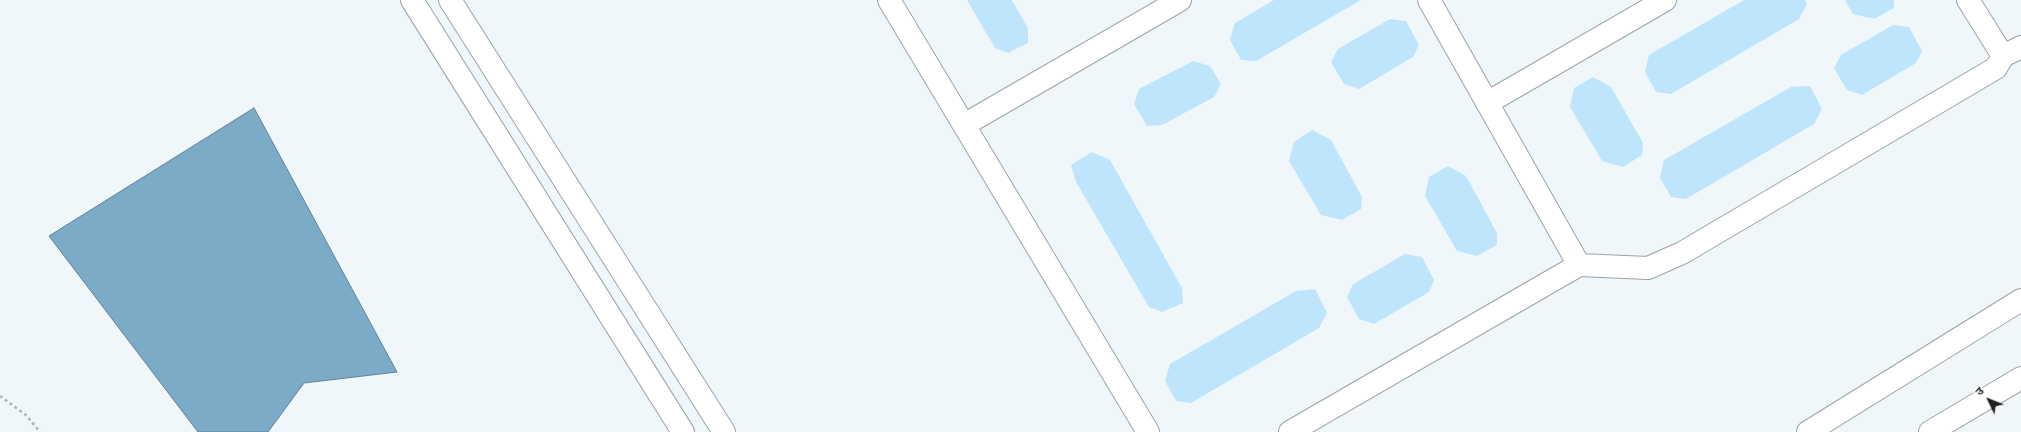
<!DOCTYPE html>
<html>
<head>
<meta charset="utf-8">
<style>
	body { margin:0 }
	#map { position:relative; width:2021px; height:432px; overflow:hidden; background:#f0f7fb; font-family:Figtree,"Noto Sans Devanagari",sans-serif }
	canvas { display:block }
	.north { position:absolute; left:1969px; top:380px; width:40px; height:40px; -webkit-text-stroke:3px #fff; paint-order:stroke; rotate:313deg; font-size:11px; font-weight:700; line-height:16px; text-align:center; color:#1f2123 }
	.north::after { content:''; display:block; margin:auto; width:14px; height:18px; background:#1f2123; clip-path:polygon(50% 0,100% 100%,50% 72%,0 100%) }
</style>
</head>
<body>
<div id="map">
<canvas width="2021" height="432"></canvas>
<div class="north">उ</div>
</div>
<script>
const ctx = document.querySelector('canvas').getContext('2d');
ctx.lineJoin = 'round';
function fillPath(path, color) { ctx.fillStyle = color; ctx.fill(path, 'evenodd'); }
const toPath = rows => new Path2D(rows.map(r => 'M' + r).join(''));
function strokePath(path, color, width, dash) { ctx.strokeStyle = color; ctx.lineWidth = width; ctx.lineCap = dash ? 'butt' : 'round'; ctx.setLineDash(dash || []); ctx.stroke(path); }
const water = toPath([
	[254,108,397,372,304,383,268,432,198,432,49,236,254,108]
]);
fillPath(water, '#7cabc8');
strokePath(water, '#608296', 1);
fillPath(toPath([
	[967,0,1012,0,1028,28,1028,43,1008,53,995,48],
	[1274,0,1361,0,1256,61,1241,60,1230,40,1235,23],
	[1744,0,1805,0,1807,4,1799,19,1671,94,1656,92,1645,72,1649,55],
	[1845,0,1894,0,1894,8,1874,19,1853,14],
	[1390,19,1406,21,1419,45,1413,57,1359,89,1344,84,1331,62,1338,49],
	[1893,25,1909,27,1922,51,1916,63,1862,95,1847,90,1834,68,1841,55],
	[1193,61,1210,66,1221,84,1214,97,1162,125,1147,126,1134,104,1139,89],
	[1593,77,1611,87,1643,143,1642,155,1623,167,1602,161,1570,107,1574,88],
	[1810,86,1822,109,1814,124,1686,199,1671,197,1660,178,1664,160,1791,87],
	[1312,130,1331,140,1362,197,1361,209,1342,220,1321,215,1289,161,1294,142],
	[1092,152,1110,160,1182,288,1183,303,1162,312,1149,307,1076,182,1071,165],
	[1448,166,1466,176,1497,233,1497,245,1477,256,1457,251,1425,196,1429,177],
	[1405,254,1422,257,1434,280,1429,292,1374,324,1359,319,1347,297,1353,284],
	[1315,289,1327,313,1319,328,1191,403,1176,401,1165,381,1170,364,1296,291]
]), '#bee5fc');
const minor = toPath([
	[412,0,683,432],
	[450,0,724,432],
	[889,0,1148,432],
	[1429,0,1579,265],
	[1968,0,2003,56],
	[1487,103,1665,0],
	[964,125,1180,0],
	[1290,432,1579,265,1648,268,1682,253,1996,68,2003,56,2021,47],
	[1808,432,2021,300],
	[1930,432,2021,378]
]);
strokePath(minor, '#9ca2a6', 24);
strokePath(toPath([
	[0,396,26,415,40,432]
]), '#afb4b7', 2.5, [3, 3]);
strokePath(minor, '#fff', 22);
</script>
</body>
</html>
